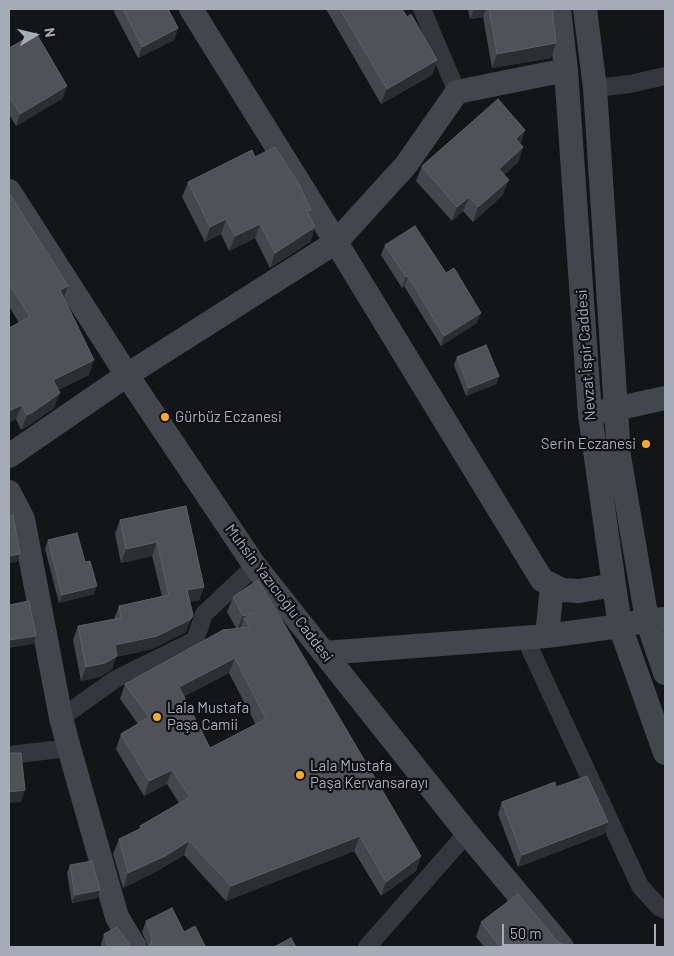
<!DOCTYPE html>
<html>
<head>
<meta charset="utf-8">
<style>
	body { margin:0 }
	#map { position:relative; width:674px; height:956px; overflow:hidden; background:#141517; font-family:Barlow,sans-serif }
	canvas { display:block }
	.frame { position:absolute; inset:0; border:10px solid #a5acb8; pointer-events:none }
	.north { position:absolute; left:10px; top:10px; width:50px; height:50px; -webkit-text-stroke:4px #0f1012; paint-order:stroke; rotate:81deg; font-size:14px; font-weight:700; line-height:20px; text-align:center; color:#a5acb8 }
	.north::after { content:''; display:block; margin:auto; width:18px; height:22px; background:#a5acb8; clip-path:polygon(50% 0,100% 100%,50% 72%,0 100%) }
	.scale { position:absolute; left:502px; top:924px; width:154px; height:22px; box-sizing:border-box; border:2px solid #a5acb8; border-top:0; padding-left:6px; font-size:15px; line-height:18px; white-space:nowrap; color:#a5acb8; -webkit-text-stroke:4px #0f1012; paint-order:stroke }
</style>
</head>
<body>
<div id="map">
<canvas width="674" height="956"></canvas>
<div class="frame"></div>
<div class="north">N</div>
<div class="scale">50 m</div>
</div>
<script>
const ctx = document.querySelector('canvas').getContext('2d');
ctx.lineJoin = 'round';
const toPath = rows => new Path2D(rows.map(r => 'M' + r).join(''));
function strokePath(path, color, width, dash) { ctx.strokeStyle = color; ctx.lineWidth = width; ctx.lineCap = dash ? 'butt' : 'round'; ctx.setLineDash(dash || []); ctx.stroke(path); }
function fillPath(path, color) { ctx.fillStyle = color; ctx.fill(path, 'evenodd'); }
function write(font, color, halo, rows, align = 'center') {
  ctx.font = font + ' Barlow,sans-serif'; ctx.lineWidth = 4.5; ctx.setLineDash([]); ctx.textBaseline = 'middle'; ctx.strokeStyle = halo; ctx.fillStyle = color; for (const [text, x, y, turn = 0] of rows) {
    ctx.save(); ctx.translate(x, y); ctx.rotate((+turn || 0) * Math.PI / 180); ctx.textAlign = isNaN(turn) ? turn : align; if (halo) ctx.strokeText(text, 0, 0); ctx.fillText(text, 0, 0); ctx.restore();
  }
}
strokePath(toPath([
	[422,9,457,92],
	[595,88,630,84,665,76],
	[525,638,640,886,659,907,665,910],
	[61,718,114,680,195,640,204,614,255,566],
	[9,755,69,748],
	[367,947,467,833]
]), '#35373c', 18);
strokePath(toPath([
	[191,9,336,242,542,580,562,590,579,591,614,585],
	[559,9,566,70,590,415,614,585,620,626,665,753],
	[585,9,595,88,619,456,647,620,665,673],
	[9,191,127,375,255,566,467,833,562,947],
	[601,412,665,398],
	[9,456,127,375,336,242,406,165,457,92,566,70],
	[9,492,23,519,61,718,69,748,117,917,135,947],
	[547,636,552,586],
	[324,653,547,636,620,626,647,620,665,619]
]), '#43464c', 24);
fillPath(toPath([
	[115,9,168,9,178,28,174,40,138,58,114,12],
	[326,9,402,9,407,17,437,60,432,75,381,104],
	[468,9,552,9,551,58,492,68,483,17,470,19],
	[9,48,63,98,16,126,9,114],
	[525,130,520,144,523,147,518,162,504,175,503,195,473,222,463,211,452,221,416,181,422,166],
	[255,157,309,215,315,227,310,242,270,268,255,238,229,251,221,234,205,242,182,197,188,182],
	[9,193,68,286,64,298,89,375,58,390,54,408,28,426,21,430,16,419,19,323,9,306],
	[385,245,477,323,441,346,404,286,402,288,381,255],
	[457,357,499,376,496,384,466,396,454,365],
	[186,506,204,587,199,600,190,602,186,632,152,649,116,657,112,669,100,677,81,681,73,640,78,626,114,619,119,606,162,596,152,556,121,563,115,534,120,520],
	[48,540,85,562,94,594,59,603,45,549],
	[233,597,421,856,416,871,381,896,354,851,226,901,184,855,159,870,123,888,113,854,119,839,139,829,140,826,179,803,167,784,144,796,116,749,121,734,138,724,120,699,125,684,236,628,227,612],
	[229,673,256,725,210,748,184,696],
	[502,802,608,822,604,834,518,867,498,814],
	[70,865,100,890,97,898,72,903,67,873],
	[146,921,184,932,205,946,204,947,147,947,148,946,142,932],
	[481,922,557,941,566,947,484,947,476,937],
	[104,934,131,947,101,947,101,944]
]), '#45474c');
fillPath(toPath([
	[474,9,486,9,483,17,470,19],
	[178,28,174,40,138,58,142,47],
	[556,43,551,58,492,68,497,54],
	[437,60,432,75,381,104,387,89],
	[67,86,63,98,16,126,20,114],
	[525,130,520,145,516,139],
	[523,147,518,162,494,184,499,169],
	[509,180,503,195,473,222,478,207],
	[469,197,463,211,452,221,457,207],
	[226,219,221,234,205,242,210,227],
	[260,224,255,238,229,251,235,236],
	[315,227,310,242,270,268,275,253],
	[408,276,404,286,402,288,406,277],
	[68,286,63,300,60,290],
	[481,313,477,323,441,346,444,336],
	[94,360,89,375,48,395,53,380],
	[499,376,496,384,466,396,469,388],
	[60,393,54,408,28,426,21,430,27,415],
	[22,405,16,419,9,423,9,411],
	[157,542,152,556,121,563,126,549],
	[20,554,17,562,9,563,9,556],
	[97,586,94,594,59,603,62,595],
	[204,587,199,600,182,604,187,590],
	[254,613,244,618,240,630,237,630,243,616],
	[191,619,186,632,152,649,116,657,112,669,100,677,81,681,86,667,115,645],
	[36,636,33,644,9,648,9,640],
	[235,658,229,673,174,702,179,687],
	[172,770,167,784,144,796,149,781],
	[25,790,21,802,9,803,9,792],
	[608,822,604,834,518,867,522,855],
	[360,836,354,851,226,901,231,886],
	[189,841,184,855,159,870,123,888,128,873],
	[421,856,416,871,381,896,386,882],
	[100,890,97,898,72,903,75,895]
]), '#2d2e32');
const building = toPath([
	[123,9,168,9,178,28,142,47,123,9],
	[340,9,402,9,407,17,411,14,437,60,387,89,340,9],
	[489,9,552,9,556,43,497,54,489,9],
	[36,33,67,86,20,114,9,95,9,48,36,33],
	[498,99,525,130,516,139,523,147,499,169,509,180,478,207,469,197,457,207,422,166,498,99],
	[275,147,300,186,311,210,307,211,315,227,275,253,260,224,235,236,226,219,210,227,188,182,252,150,255,157,275,147],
	[9,193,68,286,60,290,94,360,53,380,60,393,33,412,27,415,22,405,9,411,9,328,30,317,9,283,9,193],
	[415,226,446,273,454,268,481,313,444,336,408,276,406,277,385,245,415,226],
	[486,345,499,376,469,388,457,357,486,345],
	[186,506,204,587,187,590,193,615,191,619,157,636,115,645,117,656,105,663,86,667,78,626,121,618,119,606,169,595,157,542,126,549,120,520,186,506],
	[13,515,20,554,9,556,9,516,13,515],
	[77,533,85,562,90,561,97,586,62,595,48,540,77,533],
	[258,580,421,856,386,882,360,836,231,886,189,841,165,856,128,873,119,839,142,828,140,826,190,797,172,770,149,781,121,734,149,717,125,684,223,630,249,627,244,618,254,613,243,616,233,597,258,580],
	[235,658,266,719,210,748,179,687,235,658],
	[29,601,36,636,9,640,9,605,29,601],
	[9,753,21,753,25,790,9,792,9,753],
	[587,776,608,822,522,855,502,802,555,782,556,787,587,776],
	[92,861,100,890,75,895,70,865,92,861],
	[518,894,557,941,564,945,566,947,500,947,481,922,518,894],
	[172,908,184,932,195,926,205,946,203,947,147,947,151,944,152,937,146,921,172,908],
	[117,927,131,947,108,947,104,934,117,927],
	[291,938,296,947,274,947,291,938]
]);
fillPath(building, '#505258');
strokePath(building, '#5d6067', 1);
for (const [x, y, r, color] of [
	[165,417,5,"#ffaa24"],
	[646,444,5,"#ffaa24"],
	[157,717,5,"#ffaa24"],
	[300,775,5,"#ffaa24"]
]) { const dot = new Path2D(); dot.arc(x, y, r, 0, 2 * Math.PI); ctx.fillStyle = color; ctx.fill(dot); strokePath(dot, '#0f1012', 2); }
write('15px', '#a5acb8', '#0f1012', [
	["Nevzat İspir Caddesi",586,355,-94],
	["Muhsin Yazıcıoğlu Caddesi",279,593,53]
]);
write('15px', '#a5acb8', '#0f1012', [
	["Gürbüz Eczanesi",175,417],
	["Serin Eczanesi",636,444,"right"],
	["Lala Mustafa",167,708],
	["Paşa Camii",167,725],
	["Lala Mustafa",310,766],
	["Paşa Kervansarayı",310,783]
], 'left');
</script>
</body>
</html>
